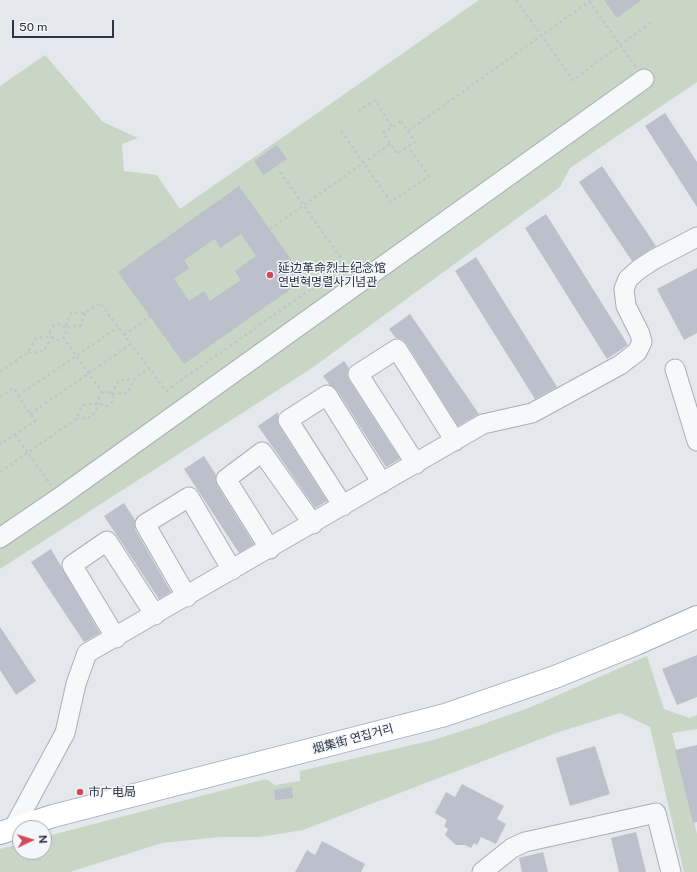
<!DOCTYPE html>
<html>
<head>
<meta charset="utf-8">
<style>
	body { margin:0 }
	#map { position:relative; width:697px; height:872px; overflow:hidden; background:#e4e7ec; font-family:"Public Sans",sans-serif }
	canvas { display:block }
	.north { position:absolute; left:12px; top:820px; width:40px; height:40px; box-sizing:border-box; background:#f4f6f9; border:1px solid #a4a8b1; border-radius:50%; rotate:86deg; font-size:11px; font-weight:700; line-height:16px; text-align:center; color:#2b3445 }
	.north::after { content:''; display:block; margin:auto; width:14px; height:18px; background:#d1495b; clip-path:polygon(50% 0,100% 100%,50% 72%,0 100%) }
	.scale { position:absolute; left:12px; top:20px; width:102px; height:18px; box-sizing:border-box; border:2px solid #2b3445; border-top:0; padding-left:5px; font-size:12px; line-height:14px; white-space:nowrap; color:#2b3445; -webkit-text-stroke:3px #f4f6f9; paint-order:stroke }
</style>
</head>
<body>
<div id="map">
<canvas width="697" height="872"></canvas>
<div class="north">N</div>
<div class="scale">50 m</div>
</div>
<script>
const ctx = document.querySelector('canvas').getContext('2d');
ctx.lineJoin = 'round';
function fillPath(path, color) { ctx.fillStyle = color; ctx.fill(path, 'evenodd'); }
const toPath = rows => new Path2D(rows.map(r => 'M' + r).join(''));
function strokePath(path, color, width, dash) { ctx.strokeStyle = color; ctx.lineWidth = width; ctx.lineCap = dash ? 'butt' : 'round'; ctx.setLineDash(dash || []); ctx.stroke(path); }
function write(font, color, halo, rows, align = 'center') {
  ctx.font = font + ' "Public Sans","Noto Sans SC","Noto Sans KR",sans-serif'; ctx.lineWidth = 3; ctx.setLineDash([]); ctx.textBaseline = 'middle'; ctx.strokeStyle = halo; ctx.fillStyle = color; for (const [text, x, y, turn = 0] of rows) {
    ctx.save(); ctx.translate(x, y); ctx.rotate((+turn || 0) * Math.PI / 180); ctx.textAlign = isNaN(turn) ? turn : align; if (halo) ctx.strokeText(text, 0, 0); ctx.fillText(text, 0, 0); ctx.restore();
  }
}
fillPath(toPath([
	[479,0,697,0,697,82,570,168,560,187,312,368,0,569,0,86,45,55,103,122,138,138,122,144,124,171,157,175,180,209],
	[647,656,664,709,689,718,697,715,697,729,672,733,697,834,697,872,684,872,650,727,620,713,559,732,303,830,260,837,220,837,162,843,70,872,0,872,0,849,20,844,20,852,44,852,44,837,266,779,275,785,300,781,300,771,433,740,478,726,531,707]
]), '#c9d6c5');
fillPath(toPath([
	[604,0,641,0,617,18],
	[665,113,697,162,697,207,645,126],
	[277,145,287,159,263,175,254,161],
	[602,166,656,246,632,261,579,182],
	[239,186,305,279,184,364,118,272],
	[241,234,256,256,235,271,241,280,210,301,204,291,189,301,174,279,189,268,184,260,215,239,220,248],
	[546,214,628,345,607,359,525,228],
	[476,257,557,387,535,399,455,271],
	[697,268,697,333,684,340,657,289],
	[410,314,479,414,458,426,406,343,402,339,396,338,389,329],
	[344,361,349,368,347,374,349,380,400,459,386,467,336,389,329,384,323,376],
	[278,412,279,426,327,501,315,508,258,426],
	[204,456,216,475,217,485,254,544,239,553,184,469],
	[124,503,135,520,135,529,171,592,159,599,104,516],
	[51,549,100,633,84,642,31,562],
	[0,627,36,681,16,695,0,670],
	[697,655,697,697,677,705,662,669],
	[697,745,697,822,693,823,675,750],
	[595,746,610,794,570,806,556,758],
	[462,784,504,806,497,819,506,824,496,844,481,837,477,845,474,843,471,848,465,845,456,845,445,835,448,829,444,826,447,820,435,813,446,792,455,797],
	[292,787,293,798,275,800,274,790],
	[636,832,646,872,619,872,611,838],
	[322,841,365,864,361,872,295,872,307,850,315,855],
	[543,852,548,872,522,872,519,858]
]), '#bbc0ca');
const minor = toPath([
	[675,369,697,441],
	[416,464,358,374,397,349,455,441],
	[343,506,288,420,327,395,382,483],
	[0,538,60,497,644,79],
	[270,549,226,479,262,452,313,524],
	[187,597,145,524,189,497,232,570],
	[116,638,72,565,107,541,155,615],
	[13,829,65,733,76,684,87,653,483,424,532,413,620,365,637,352,642,342,640,334,626,306,624,289,628,279,638,270,653,260,697,237],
	[482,872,512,848,525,842,656,813,671,872]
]);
const major = toPath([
	[0,833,53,816,445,715,555,677,636,644,697,617]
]);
strokePath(minor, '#a9aeb7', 21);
strokePath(major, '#a3abb8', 24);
strokePath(toPath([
	[516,0,573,80,653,21],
	[589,1,636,67],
	[358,111,375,100,392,127],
	[401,121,415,142,397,154,383,133,401,121],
	[341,131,391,202,429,176,408,147],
	[408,131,591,0],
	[280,172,350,271],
	[270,229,390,144],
	[85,313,80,326,65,327,71,313,85,313,100,303,166,391,345,265],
	'50 332a8 8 0 1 1 16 0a8 8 0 1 1-16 0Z',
	[124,335,150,316],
	[63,337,102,392],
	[28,353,44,351,51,337],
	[0,372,27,353,36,338,52,336],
	'99 399a7 7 0 1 1 14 0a7 7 0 1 1-14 0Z',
	[111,394,119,380,134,379,150,368],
	[112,394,128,393,134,379],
	[18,396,118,327],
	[0,397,13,388,35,421,1,444,0,442],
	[30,414,131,344],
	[76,419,92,417,100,403],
	[15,435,51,485],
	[0,472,76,419,83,405,100,403]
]), '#c2c5cb', 2.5, [3, 3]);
strokePath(minor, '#f7f8fa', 19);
strokePath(major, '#fff', 22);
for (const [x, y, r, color] of [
	[270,275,4,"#d1495b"],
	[80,792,4,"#d1495b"]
]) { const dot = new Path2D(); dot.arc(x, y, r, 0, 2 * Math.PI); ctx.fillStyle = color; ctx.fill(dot); strokePath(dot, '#f4f6f9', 1.5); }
write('12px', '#2b3445', '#f4f6f9', [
	["延边革命烈士纪念馆",278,268],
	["연변혁명렬사기념관",278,282],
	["市广电局",88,792]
], 'left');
write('12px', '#2b3445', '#f4f6f9', [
	["烟集街 연집거리",353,739,-15]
]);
</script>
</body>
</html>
